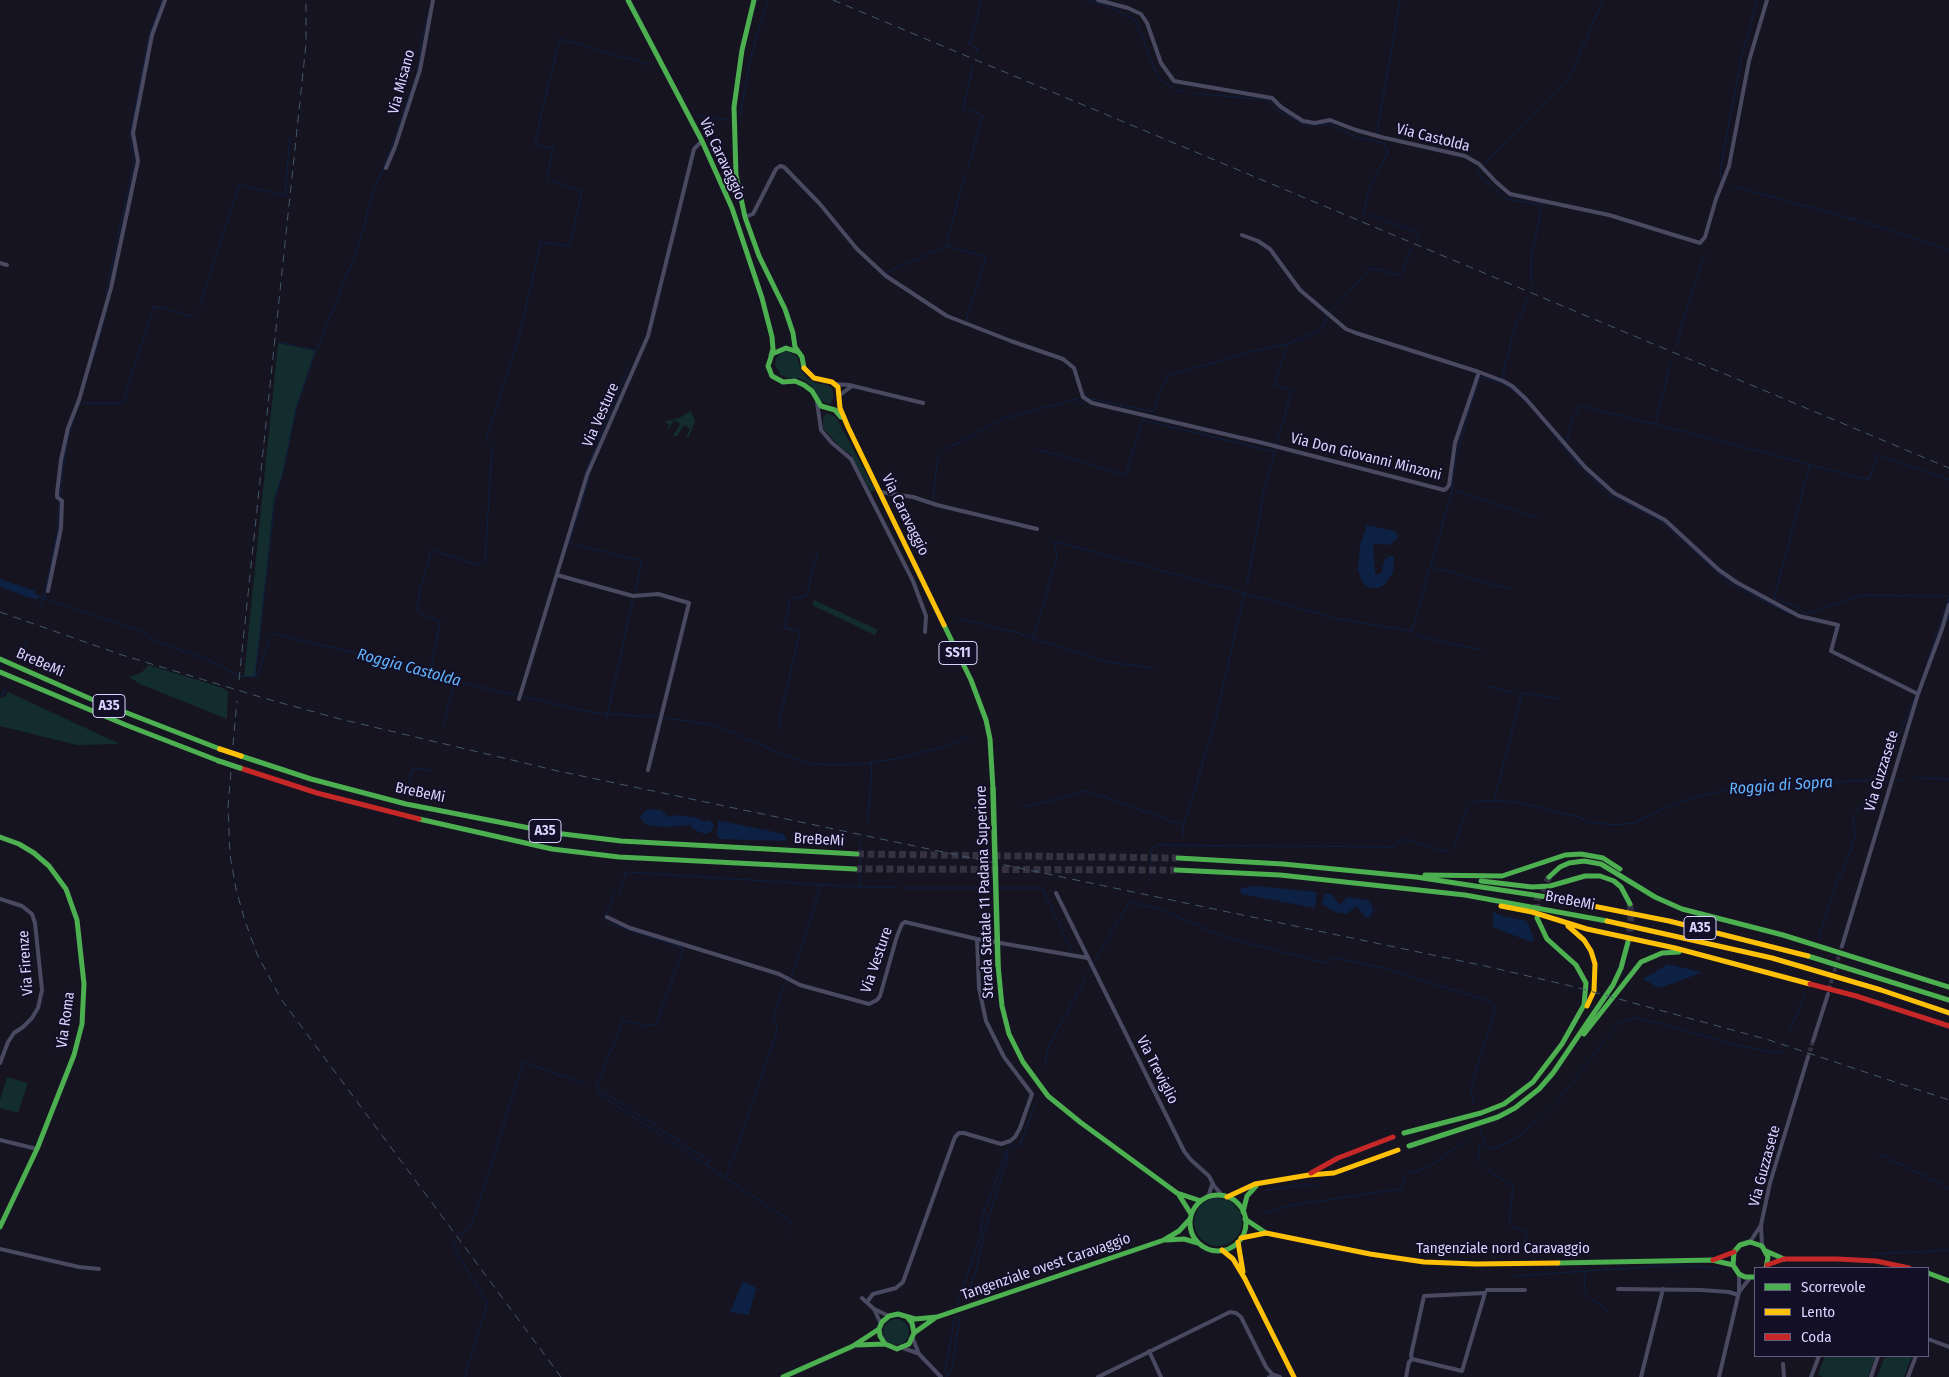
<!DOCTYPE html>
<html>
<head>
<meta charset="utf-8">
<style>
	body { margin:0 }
	#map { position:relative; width:1949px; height:1377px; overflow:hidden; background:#161421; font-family:"Fira Sans Condensed",sans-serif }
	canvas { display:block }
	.legend { position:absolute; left:1754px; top:1267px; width:175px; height:90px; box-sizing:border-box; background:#130f26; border:1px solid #625e7d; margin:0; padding:6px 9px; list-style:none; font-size:15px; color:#d9d4ff }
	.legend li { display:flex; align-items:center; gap:10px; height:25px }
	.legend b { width:25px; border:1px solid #625e7d }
</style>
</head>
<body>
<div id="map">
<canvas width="1949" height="1377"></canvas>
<ul class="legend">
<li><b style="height:6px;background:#4caf50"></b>Scorrevole</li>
<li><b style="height:6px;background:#ffc107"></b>Lento</li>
<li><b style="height:6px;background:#c62828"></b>Coda</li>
</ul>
</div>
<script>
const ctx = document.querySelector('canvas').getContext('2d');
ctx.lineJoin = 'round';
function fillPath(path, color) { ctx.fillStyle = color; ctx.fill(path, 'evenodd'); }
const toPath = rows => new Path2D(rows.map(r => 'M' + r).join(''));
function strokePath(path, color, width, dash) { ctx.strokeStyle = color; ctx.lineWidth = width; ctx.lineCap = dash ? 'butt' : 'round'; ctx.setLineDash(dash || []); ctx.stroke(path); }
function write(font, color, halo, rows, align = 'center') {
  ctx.font = font + ' "Fira Sans Condensed",sans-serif'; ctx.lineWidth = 4; ctx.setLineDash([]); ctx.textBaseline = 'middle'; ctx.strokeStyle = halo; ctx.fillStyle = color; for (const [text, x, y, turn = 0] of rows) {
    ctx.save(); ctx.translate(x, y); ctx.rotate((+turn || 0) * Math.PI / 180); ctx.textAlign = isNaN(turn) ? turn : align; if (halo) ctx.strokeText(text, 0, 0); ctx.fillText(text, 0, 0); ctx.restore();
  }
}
fillPath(toPath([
	[278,343,315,351,296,407,282,476,274,498,255,675,252,677,244,676],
	[784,351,788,351,797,356,801,370,807,378,816,383,827,385,832,388,834,396,831,403,828,404,820,401,813,388,805,381,799,378,787,378,781,375,775,365,776,358],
	[691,411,695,421,689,437,686,437,690,429,684,425,677,436,673,436,680,424,674,420,667,432,669,424,665,423,667,421,679,418],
	[827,413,836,417,875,490,871,492,851,455,839,446,823,428,823,418],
	[814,600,878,630,875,635,812,605],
	[149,665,223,688,228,692,227,719,140,684,129,677,141,673],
	[8,692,120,744,77,745,0,726,0,698,5,697],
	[7,1077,28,1083,18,1113,0,1108,0,1100],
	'1194 1222a24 24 0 1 1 48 0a24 24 0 1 1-48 0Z',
	'883 1332a13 13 0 1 1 26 0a13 13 0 1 1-26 0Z',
	[1825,1356,1876,1356,1868,1377,1823,1377,1818,1375],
	[1885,1356,1912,1356,1904,1377,1877,1377]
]), '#132c2d');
fillPath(toPath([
	[1367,525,1395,531,1397,535,1397,539,1389,545,1374,543,1373,546,1375,573,1377,575,1381,573,1385,559,1389,556,1394,556,1393,572,1385,584,1379,588,1372,588,1366,586,1361,580,1358,569,1360,546],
	[0,579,35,591,35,594,39,595,38,599,27,597,0,587],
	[653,809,661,810,668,817,678,815,698,818,705,822,709,820,712,822,714,826,711,832,705,834,697,831,690,825,665,827,646,825,640,817,646,810],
	[721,821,784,834,786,839,785,841,720,839,717,837,718,822],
	[1255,886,1317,892,1315,908,1242,894,1240,892,1242,888],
	[1325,893,1331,894,1340,905,1347,897,1368,900,1373,907,1371,917,1365,917,1358,907,1355,907,1347,914,1335,912,1322,904],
	[1493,912,1502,916,1527,921,1534,940,1532,942,1526,940,1493,927],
	[1668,964,1697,971,1701,973,1659,988,1643,979],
	[743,1281,756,1288,749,1315,730,1312]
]), '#0d2144');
strokePath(toPath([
	[1087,0,1105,5,1136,21,1156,73,1162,81,1176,90,1186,92],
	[976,53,978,49,969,45,982,0],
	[1193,93,1267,100,1274,108,1307,126,1330,124,1356,137,1383,143,1386,146,1388,153,1371,184,1363,213,1419,232,1416,239],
	[695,115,728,120],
	[740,115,751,56,768,0],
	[739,124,739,121],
	[1377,132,1400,0],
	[1484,164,1569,78,1603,0],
	[968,168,983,115,963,108,973,67],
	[1478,169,1477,171,1480,176,1507,199,1542,205,1531,260,1531,285],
	[1721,178,1720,171,1742,54,1758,0],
	[1731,186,1850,218,1852,221],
	[1850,218,1949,250],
	[947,246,986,257,966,321],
	[884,274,946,246,965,174],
	[107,296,106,293,134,161,130,135,149,35,162,0],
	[200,305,239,184,285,196,290,136],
	[1330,312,1369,270,1375,268,1394,274,1401,275,1412,248],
	[278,342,296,346],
	[1676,345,1702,261,1707,253],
	[301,347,315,351],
	[1503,379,1505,364,1515,328,1528,297],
	[1091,400,1093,399,1153,412,1159,394,1167,376,1250,352,1287,344],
	[82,403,123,403,154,306,195,317],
	[298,403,316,351,356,253,374,190,386,162,417,74,421,42,429,11],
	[1540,417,1581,469],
	[1655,424,1869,480,1877,455,1949,480],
	[1566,443,1573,418,1580,406,1655,424,1671,364],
	[1276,444,1292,390,1274,384,1287,344,1318,332,1324,325,1328,316],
	[1037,449,1126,475,1143,420,1275,452],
	[1810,465,1774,598,1794,606,1806,614,1860,595,1949,596],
	[1585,472,1609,495,1651,515,1662,522,1728,582,1790,614],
	[585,473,630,364],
	[590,476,569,543,642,561,635,592],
	[1455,491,1538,518],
	[60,496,65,453,69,434,100,336,109,300],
	[933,500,937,461,939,455,948,448,1005,418,1076,399,1080,404,1084,403],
	[1055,544,1058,542,1338,619,1412,631,1422,637,1482,650],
	[1432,567,1509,589],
	[1247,585,1264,491,1275,451],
	[39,597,141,631,153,640,218,664,238,676,252,677,258,675,270,636],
	[39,608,44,598,58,529,59,500],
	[956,618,1019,633,1033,639,1057,557,1055,544,1051,539],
	[1947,622,1949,615],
	[1412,630,1451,495,1455,461,1479,377,1502,383,1515,391,1529,405],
	[273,634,414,666,429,676,516,695],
	[1033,639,1109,662,1153,668],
	[24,649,27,641],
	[1927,663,1949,598],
	[255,675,275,498,282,476,297,405],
	[429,676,440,622,417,612,419,595,431,550,476,565,485,563,492,447,486,441,520,332,541,242,570,246,582,191,547,179,553,148,535,145,541,115,560,39,650,65,650,63],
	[1487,686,1516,693],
	[0,696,3,695,5,689],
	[524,697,595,713,658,717],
	[607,717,633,599],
	[665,718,715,725,791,758,811,764,830,765,861,764,895,759,935,749,969,737],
	[444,724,454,682],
	[782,730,779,722,800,631,784,628,790,599,807,595,817,553],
	[1915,778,1949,779],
	[1898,781,1904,779],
	[408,787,413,768,432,771],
	[1494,800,1522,693,1560,699],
	[1023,806,1035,805,1073,794,1088,791,1182,825],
	[868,821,872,763],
	[1183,836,1183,826,1212,734,1245,591],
	[1454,847,1468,806,1475,801,1501,801,1520,803,1579,817,1589,822,1613,825,1634,823,1678,802,1733,788,1806,785,1851,781,1868,781,1876,773,1885,768,1915,697],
	[1150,874,1152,848,1157,845,1394,847,1399,842,1407,839,1444,851,1450,851],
	[1149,881,1150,877],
	[859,887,861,843],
	[904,888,993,888],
	[997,888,1042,888,1073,953],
	[620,893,626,872,859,887,897,887],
	[1372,910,1377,911],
	[603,921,615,892],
	[609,923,683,948,657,1024,646,1026,623,1020,596,1087,708,1160,707,1166],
	[1819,938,1834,890,1852,847,1855,837,1853,818,1859,808,1871,798,1879,782,1888,782],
	[1094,962,1129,903,1132,902,1158,909,1228,938,1325,963,1328,963,1332,957,1388,969,1488,1001,1493,1005,1495,1010,1471,1088,1474,1104],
	[1087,973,1089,970],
	[791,977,821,885],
	[1790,1031,1805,993],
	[1044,1066,1049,1046,1085,979],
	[595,1091,792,1222,791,1225],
	[1479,1126,1484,1143,1489,1149,1498,1147,1518,1137,1556,1103,1617,1025,1627,1019,1640,1018,1733,1044,1774,1053,1782,1051,1785,1047],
	[1480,1146,1478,1159,1486,1169,1513,1187,1509,1224,1527,1233,1523,1246],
	[1879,1154,1949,1188],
	[726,1177,776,1036,777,1026,773,1019,774,1015,785,984,788,980],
	[1266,1190,1305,1185,1316,1186],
	[1263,1213,1292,1205,1400,1189,1404,1182,1406,1175,1429,1167,1470,1137],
	[458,1235,470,1229,524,1062,586,1085],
	[787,1235,789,1231],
	[454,1238,455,1250,487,1303,465,1377],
	[1873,1254,1949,1250],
	[1585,1272,1584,1291,1590,1298,1602,1305,1608,1312],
	[1515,1276,1675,1265,1720,1268],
	[965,1301,976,1271,984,1233,1008,1155,1006,1151,1011,1147,1020,1144,1036,1102],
	[957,1305,980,1237,983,1215,1006,1152],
	[946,1374,945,1372,955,1316],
	[946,1377,952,1368,960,1317]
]), '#0d2144', 1);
strokePath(toPath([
	[1829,989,1842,946],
	[1808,1057,1813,1041]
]), '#333142', 4, [4, 2]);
strokePath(toPath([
	[857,854,1178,858],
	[855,869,1176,870],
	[1537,911,1537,900,1549,877],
	[1628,942,1631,919,1630,904]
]), '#333142', 7, [7, 3.5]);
strokePath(toPath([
	[1098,0,1128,8,1141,14,1147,23,1161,63,1174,81,1272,98,1281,107,1303,121,1315,123,1330,120,1356,130,1381,137,1465,156,1479,164,1496,182,1510,194,1609,215,1700,243,1705,237,1716,199,1729,166,1749,61,1767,0],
	[386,168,395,147,420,70,433,0],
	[745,217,753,214,776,169,780,166,784,167,820,204,857,249,886,276,947,316,1011,341,1063,359,1074,368,1083,397,1092,403,1263,443,1444,490,1447,488,1449,485,1455,443,1479,372,1503,381,1512,386,1526,399,1585,467,1614,493,1665,520,1719,570,1736,582,1799,616,1838,625,1831,651,1918,694],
	[1242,235,1258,241,1270,249,1300,290,1346,329,1356,333,1479,372],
	[0,263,7,265],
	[835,384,849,385,923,403],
	[840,395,852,386],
	[817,402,821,430,832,443,851,459,913,581,926,616,925,632],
	[880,492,913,497,937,505,1037,529],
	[557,575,633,596,658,594,689,603,648,770],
	[48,591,61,528,62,501,57,497,57,493,61,460,68,428,79,400,111,288,138,161,133,133,152,35,165,0],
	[519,699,587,475,648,336,694,149,702,141],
	[1056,893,1184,1151,1191,1160,1209,1176,1214,1186,1222,1195],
	[0,899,22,906,32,914,35,923,42,990,38,1008,32,1018,23,1027,14,1033,8,1042,0,1063],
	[607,917,630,928,779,974,800,985,869,1004,877,1000,880,996,897,936,902,924,905,922,977,939,1088,958],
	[1842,946,1918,694,1942,629,1949,605],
	[1813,1041,1828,994],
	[0,1140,37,1149],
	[1208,1197,1212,1185],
	[1750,1242,1761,1225],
	[1762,1246,1761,1225,1770,1183,1808,1057],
	[0,1249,79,1267,99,1269],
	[1618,1289,1701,1290,1729,1292,1738,1295],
	[1487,1290,1525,1290],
	[1739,1292,1750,1278],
	[862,1298,874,1309,889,1316],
	[867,1302,873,1294,896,1288,903,1282,955,1137,959,1133,964,1133,1001,1144,1010,1141,1015,1137,1020,1128,1032,1094,1004,1057,986,1021,979,988,977,939],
	[874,1309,881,1324],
	[913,1339,919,1354,941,1377],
	[1928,1339,1949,1347],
	[903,1348,917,1353],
	[1149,1351,1161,1377],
	[1783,1364,1784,1377],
	[1098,1377,1230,1312,1236,1313,1241,1317,1266,1367,1273,1375],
	[1269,1377,1274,1375,1280,1377],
	[1406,1377,1409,1362,1412,1359,1411,1355,1424,1296,1485,1293,1462,1371,1412,1359],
	[1641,1377,1663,1289],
	[1719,1377,1739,1292,1739,1274],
	[1811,1377,1819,1356],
	[1871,1377,1878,1356],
	[1908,1377,1916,1356]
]), '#4a4962', 4);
strokePath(toPath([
	[628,0,702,141,732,208,762,298,772,337,773,349,771,356],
	[754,0,742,50,734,107,736,175,745,217,759,256,785,309,793,333,795,347,802,357,804,368],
	[798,352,786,348,772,354,768,366,772,376,783,382,795,381,804,385,812,391,821,406,835,410,841,417],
	[944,625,971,680,986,720,990,739,993,789],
	[0,659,91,699,220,749],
	[0,672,126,725,219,761],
	[241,756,311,779,406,804,555,833,621,841,857,854],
	[419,819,552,849,619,857,855,869],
	[0,837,19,844,34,853,49,866,66,889,77,920,84,984,82,1024,74,1055,37,1149,0,1227],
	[1178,858,1283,864,1416,877,1547,897],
	[1176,870,1280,875,1465,895,1607,921],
	[1425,875,1502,876,1565,855,1581,854,1603,858,1620,869],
	[1549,877,1560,867,1569,863,1584,861,1601,864,1655,897,1682,909,1783,935,1949,987],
	[1481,881,1532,887,1550,886,1585,876,1600,876,1614,881,1621,887,1630,904],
	[1808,956,1949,1000],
	[998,965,1002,1006,1009,1034,1023,1062,1048,1096,1080,1122,1177,1193,1201,1201],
	[1584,1034,1641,962,1662,953,1679,952],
	[1404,1133,1481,1113,1504,1104,1533,1082,1562,1044,1584,1005,1586,983,1576,965,1547,939,1537,918],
	[1409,1146,1498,1117,1515,1108,1539,1089,1553,1073,1613,985,1621,968,1628,942],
	[1179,1195,1191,1214],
	'1190 1223a28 28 0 1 1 56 0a28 28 0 1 1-56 0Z',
	[1243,1212,1247,1196,1256,1186],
	[1245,1219,1266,1233],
	[1166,1240,1184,1239,1198,1243],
	[1766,1251,1784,1259],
	[1558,1263,1712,1260,1733,1265],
	[1928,1273,1949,1281],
	[1755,1277,1745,1277,1739,1274,1733,1265,1734,1252,1740,1245,1750,1242,1762,1246,1768,1257,1766,1268],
	[908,1318,912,1323,914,1333,909,1344,897,1349,885,1344,880,1336,879,1329,882,1322,889,1316,898,1314,915,1319,937,1317,1164,1240,1179,1231,1190,1219],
	[914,1333,935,1318],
	[857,1345,885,1344],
	[783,1377,853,1346,879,1329]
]), '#4caf50', 5);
strokePath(toPath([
	[804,368,814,378,832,382,838,387,840,408,848,427,944,625],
	[1547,897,1669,921,1808,956],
	[1501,906,1532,912,1587,929,1675,948,1810,984],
	[1607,921,1772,958,1881,990,1949,1013],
	[1568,926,1584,940,1591,951,1595,964,1594,991,1587,1006],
	[1227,1197,1255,1184,1309,1175,1334,1173,1398,1150],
	[1241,1238,1266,1233,1370,1254,1424,1262,1476,1264,1558,1263],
	[1238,1242,1243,1272],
	[1222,1250,1233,1259,1245,1279,1294,1377]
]), '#ffc107', 5);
strokePath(toPath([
	[240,768,317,793,419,819],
	[1810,984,1856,996,1949,1026],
	[1311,1173,1338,1158,1393,1137],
	[1713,1260,1734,1252],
	[1767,1265,1784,1259,1837,1259,1876,1261,1909,1268]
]), '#c62828', 5);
strokePath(toPath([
	[833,0,1949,468],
	[0,612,122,655,267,699,340,719,558,771,1485,966,1575,987,1769,1040,1949,1100],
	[239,680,306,44,306,0],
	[233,745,237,701],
	[231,772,228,806,230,855,236,889,245,921,257,954,281,999,561,1377]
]), '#43596b', 1, [8, 6]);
strokePath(toPath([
	[219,761,240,768],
	[993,789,998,965]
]), '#4caf50', 5.5);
strokePath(toPath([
	[220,749,241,756]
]), '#ffc107', 5.5);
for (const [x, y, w] of [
	[958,653,38],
	[109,706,32],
	[545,831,32],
	[1700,928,32]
]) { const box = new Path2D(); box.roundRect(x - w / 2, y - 11.5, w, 23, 4); ctx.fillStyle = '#130f26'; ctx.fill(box); strokePath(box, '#d9d4ff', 1); }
write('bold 14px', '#d9d4ff', null, [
	["SS11",958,653],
	["A35",109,706],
	["A35",545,831],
	["A35",1700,928]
]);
write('15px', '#d9d4ff', '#130f26', [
	["Via Misano",402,82,-75],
	["Via Castolda",1433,138,14],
	["Via Caravaggio",722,159,65],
	["Via Vesture",601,415,-66],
	["Via Don Giovanni Minzoni",1366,457,14],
	["Via Caravaggio",905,515,64],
	["BreBeMi",40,663,24],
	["Via Guzzasete",1882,771,-73],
	["BreBeMi",420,793,12],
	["BreBeMi",819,840,3],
	["Strada Statale 11 Padana Superiore",985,892,-92],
	["BreBeMi",1570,901,11],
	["Via Vesture",877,960,-71],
	["Via Firenze",26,963,-94],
	["Via Roma",66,1020,-82],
	["Via Treviglio",1157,1070,63],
	["Via Guzzasete",1765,1166,-75],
	["Tangenziale nord Caravaggio",1503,1249],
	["Tangenziale ovest Caravaggio",1046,1267,-19]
]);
write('italic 16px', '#62b6ff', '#130f26', [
	["Roggia Castolda",409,668,15],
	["Roggia di Sopra",1781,786,-4]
]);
</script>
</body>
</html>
